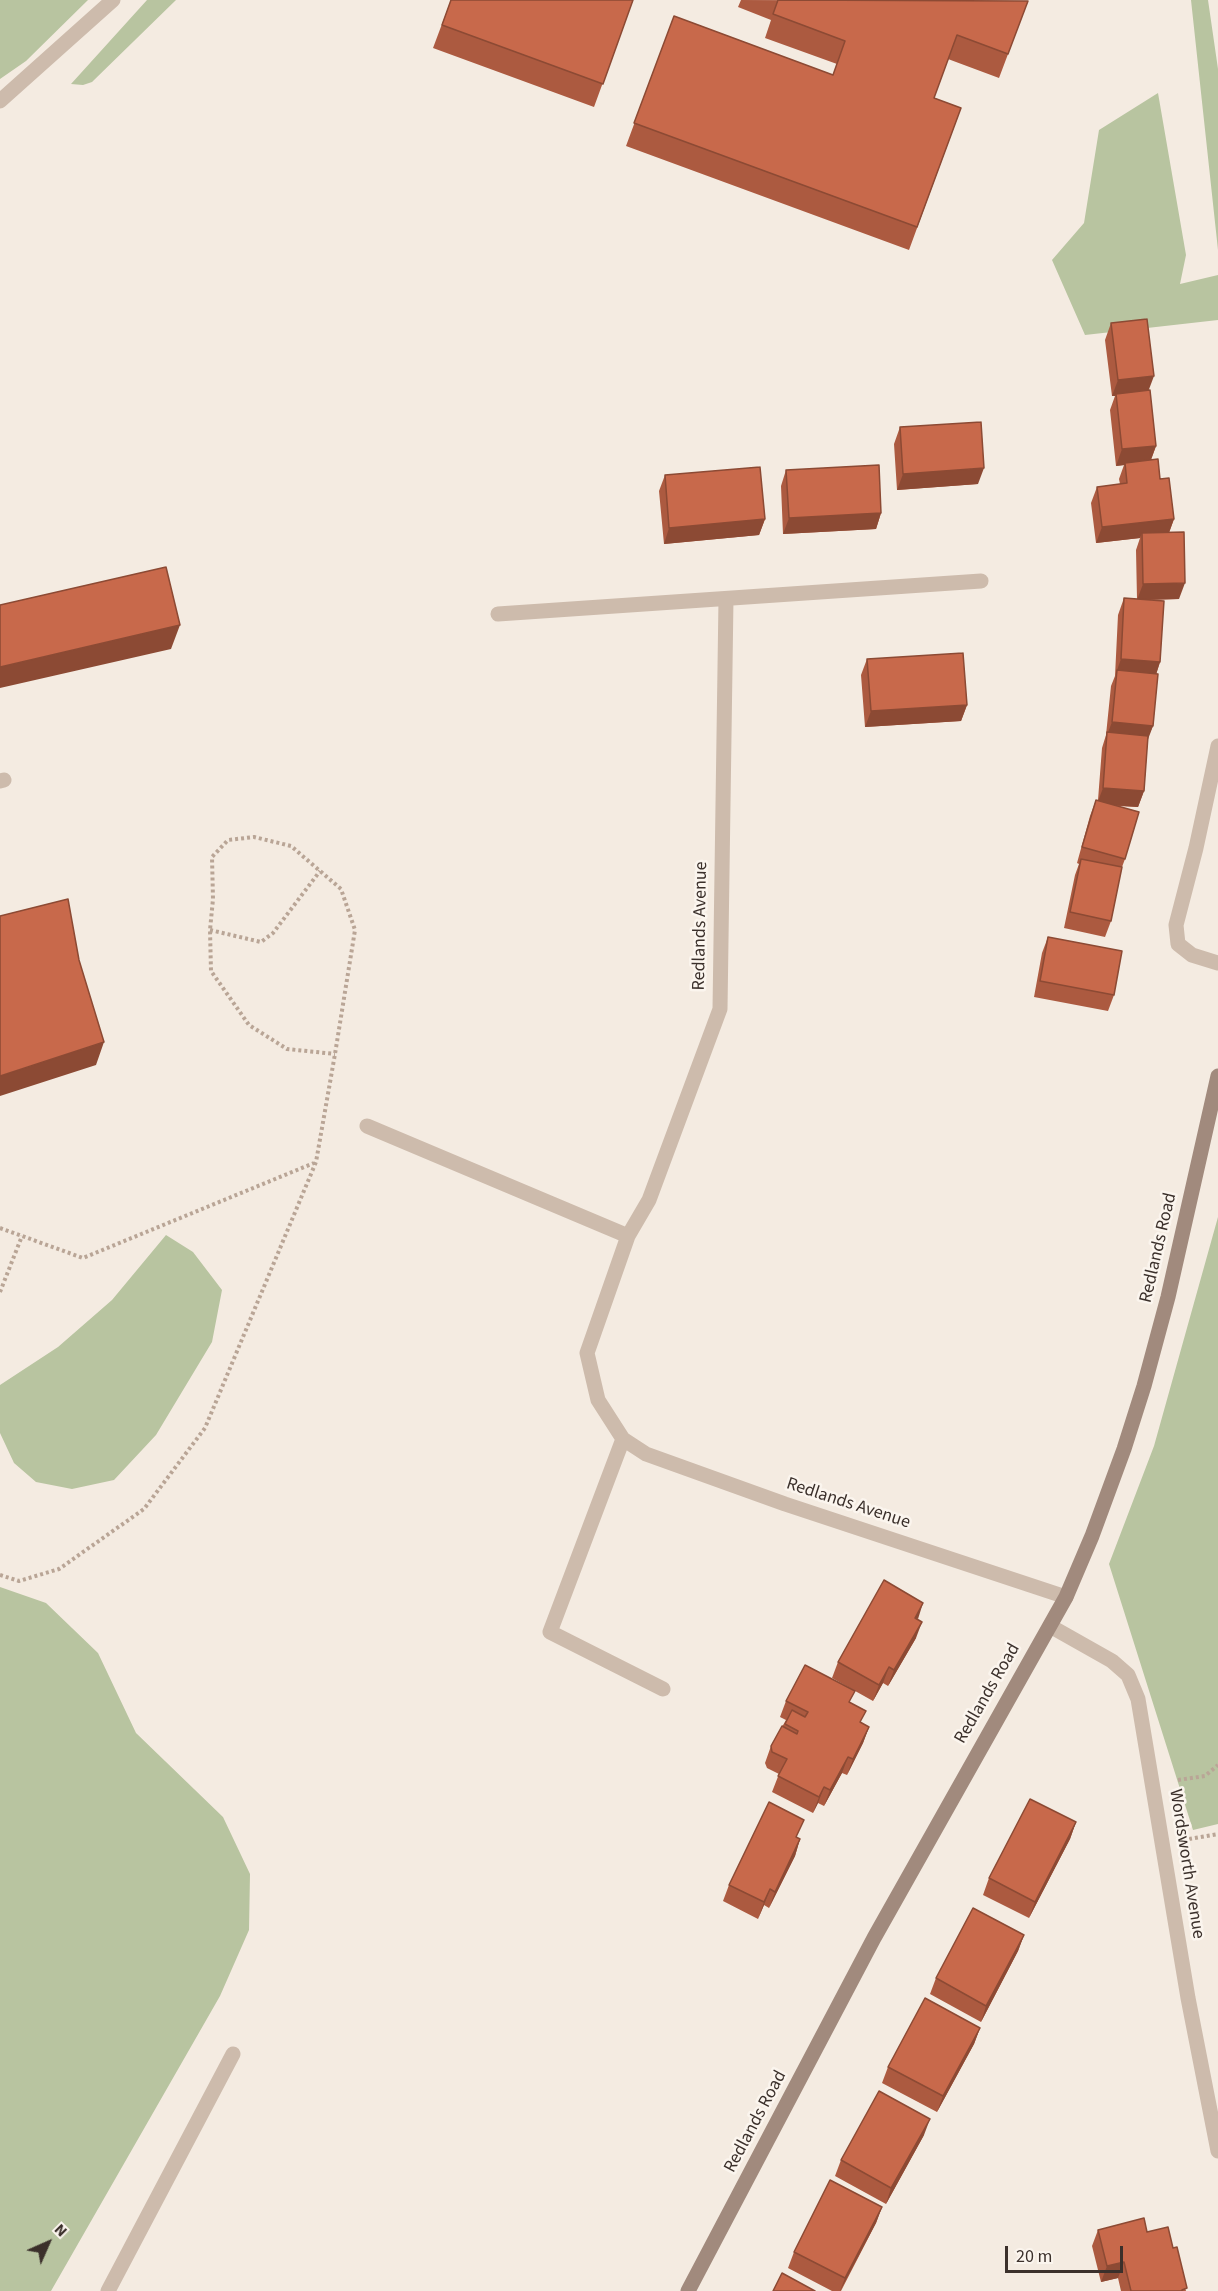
<!DOCTYPE html>
<html>
<head>
<meta charset="utf-8">
<style>
	body { margin:0 }
	#map { position:relative; width:1218px; height:2291px; overflow:hidden; background:#f4ebe1; font-family:"Source Sans 3",sans-serif }
	canvas { display:block }
	.north { position:absolute; left:18px; top:2213px; width:60px; height:60px; -webkit-text-stroke:4px #fbf5ee; paint-order:stroke; rotate:45deg; font-size:16px; font-weight:700; line-height:24px; text-align:center; color:#3b302b }
	.north::after { content:''; display:block; margin:auto; width:21px; height:27px; background:#3b302b; clip-path:polygon(50% 0,100% 100%,50% 72%,0 100%) }
	.scale { position:absolute; left:1005px; top:2246px; width:118px; height:27px; box-sizing:border-box; border:3px solid #3b302b; border-top:0; padding-left:8px; font-size:18px; line-height:21px; white-space:nowrap; color:#3b302b; -webkit-text-stroke:4px #fbf5ee; paint-order:stroke }
</style>
</head>
<body>
<div id="map">
<canvas width="1218" height="2291"></canvas>
<div class="north">N</div>
<div class="scale">20 m</div>
</div>
<script>
const ctx = document.querySelector('canvas').getContext('2d');
ctx.lineJoin = 'round';
function fillPath(path, color) { ctx.fillStyle = color; ctx.fill(path, 'evenodd'); }
const toPath = rows => new Path2D(rows.map(r => 'M' + r).join(''));
function strokePath(path, color, width, dash) { ctx.strokeStyle = color; ctx.lineWidth = width; ctx.lineCap = dash ? 'butt' : 'round'; ctx.setLineDash(dash || []); ctx.stroke(path); }
function write(font, color, halo, rows, align = 'center') {
  ctx.font = font + ' "Source Sans 3",sans-serif'; ctx.lineWidth = 5; ctx.setLineDash([]); ctx.textBaseline = 'middle'; ctx.strokeStyle = halo; ctx.fillStyle = color; for (const [text, x, y, turn = 0] of rows) {
    ctx.save(); ctx.translate(x, y); ctx.rotate((+turn || 0) * Math.PI / 180); ctx.textAlign = isNaN(turn) ? turn : align; if (halo) ctx.strokeText(text, 0, 0); ctx.fillText(text, 0, 0); ctx.restore();
  }
}
fillPath(toPath([
	[0,0,88,0,26,61,0,79],
	[147,0,176,0,92,82,83,85,71,84],
	[1191,0,1208,0,1218,69,1218,250],
	[1158,93,1186,255,1180,284,1218,275,1218,320,1085,335,1052,260,1084,223,1099,130],
	[1218,1217,1218,1824,1193,1830,1109,1564,1154,1446],
	[166,1235,193,1252,222,1290,212,1342,156,1435,114,1480,72,1489,36,1482,14,1463,0,1433,0,1385,58,1347,112,1300],
	[0,1587,46,1603,98,1653,136,1733,223,1817,250,1874,249,1930,220,1996,51,2291,0,2291]
]), '#b8c4a0');
strokePath(toPath([
	[210,930,261,942,273,933,320,871],
	[0,1228,83,1258,314,1163],
	[0,1292,22,1236],
	[0,1575,19,1581,59,1569,144,1509,205,1428,316,1162,335,1054,355,930,341,889,291,846,254,837,228,840,212,857,213,899,210,930,211,971,249,1025,287,1049,335,1054],
	[1178,1780,1205,1776,1218,1765],
	[1189,1839,1218,1834]
]), '#b9a596', 4, [3, 3]);
strokePath(toPath([
	[0,781,4,780],
	[108,2291,233,2054]
]), '#cdbbac', 15);
strokePath(toPath([
	[726,599,720,1009,649,1200,628,1236,587,1353,598,1400,623,1439,646,1454,785,1504,1066,1597],
	[498,614,981,581],
	[1218,746,1196,848,1176,925,1178,944,1192,955,1218,963],
	[367,1126,628,1236],
	[623,1439,550,1632,663,1689],
	[1050,1626,1112,1661,1128,1675,1138,1699,1188,1998,1218,2151]
]), '#cdbbac', 15);
strokePath(toPath([
	[0,101,113,0]
]), '#cdbbac', 15);
strokePath(toPath([
	[688,2291,874,1938,1066,1597,1092,1536,1124,1449,1144,1386,1168,1297,1218,1076]
]), '#a18a7d', 15);
fillPath(toPath([
	[451,0,633,0,594,107,433,48],
	[741,0,1028,1,999,78,948,59,934,98,961,108,909,250,626,146,674,16,833,75,837,64,765,38,771,20,738,7],
	[1111,323,1149,391,1156,446,1151,460,1160,479,1174,519,1169,533,1179,599,1148,600,1160,662,1156,674,1153,726,1148,737,1144,791,1138,807,1117,806,1125,859,1122,867,1111,921,1105,937,1064,928,1075,875,1079,864,1077,863,1090,816,1096,800,1098,800,1102,748,1106,735,1111,686,1115,676,1118,615,1124,598,1137,599,1136,550,1140,538,1096,543,1091,503,1097,487,1120,484,1119,479,1124,465,1116,466,1110,410,1115,396,1112,396,1105,340],
	[900,427,978,484,897,490,894,444],
	[786,470,881,513,876,529,783,534,781,486],
	[665,475,765,519,759,535,664,544,659,491],
	[867,659,967,705,961,721,865,727,861,675],
	[1048,937,1114,995,1108,1011,1034,997,1042,953],
	[917,1619,916,1638,888,1686,883,1683,873,1701,832,1678,838,1662],
	[786,1701,851,1703,861,1723,869,1727,863,1743,847,1775,842,1773,824,1806,818,1803,813,1813,772,1792,779,1774,767,1768,765,1763,771,1746,786,1720,780,1717],
	[1076,1822,1070,1839,1029,1918,983,1895,989,1878],
	[797,1838,800,1839,795,1856,769,1908,764,1905,758,1919,723,1901,729,1885],
	[1024,1935,1018,1951,981,2022,930,1994,936,1978],
	[980,2028,974,2044,937,2112,882,2083,888,2067],
	[924,2135,886,2204,835,2176,841,2160],
	[882,2207,876,2223,841,2291,832,2291,788,2268,794,2252],
	[1098,2230,1147,2232,1173,2248,1186,2291,1121,2291,1118,2278,1101,2282,1092,2246]
]), '#ac5a40');
fillPath(toPath([
	[1154,376,1148,392,1116,394,1115,396,1112,396,1118,380],
	[1156,446,1150,462,1116,466,1122,449],
	[984,468,978,484,897,490,903,474],
	[881,513,876,529,783,534,789,518],
	[765,519,759,535,664,544,669,528],
	[1174,519,1168,535,1142,533,1140,538,1096,543,1102,527],
	[1185,583,1179,599,1137,600,1143,584],
	[180,625,171,649,0,688,0,667],
	[1121,659,1160,662,1155,678,1117,670,1115,676],
	[967,705,961,721,865,727,871,711],
	[1112,722,1153,726,1147,742,1107,735],
	[1103,788,1144,791,1138,807,1097,804],
	[104,1042,96,1065,0,1096,0,1076],
	[923,1603,918,1619,915,1618],
	[922,1622,916,1638,888,1686,894,1670],
	[889,1667,883,1683,873,1701,879,1685],
	[869,1727,863,1743,847,1775,853,1759],
	[848,1757,842,1773,824,1806,830,1790],
	[824,1787,818,1803,813,1813,819,1797],
	[1076,1822,1070,1839,1029,1918,1035,1902],
	[800,1839,795,1856,769,1908,775,1892],
	[770,1889,764,1905,758,1919,764,1902],
	[1024,1935,1018,1951,981,2022,986,2006],
	[980,2028,974,2044,937,2112,943,2096],
	[930,2119,924,2135,886,2204,891,2188],
	[882,2207,876,2223,840,2291,845,2278],
	[1124,2262,1118,2278,1101,2282,1107,2266]
]), '#8c4a34');
const building = toPath([
	[451,0,633,0,603,84,442,25,451,0],
	[778,0,1028,1,1008,54,957,35,934,98,961,108,917,227,634,123,674,16,833,75,845,41,773,14,778,0],
	[1147,319,1154,376,1118,380,1111,323,1147,319],
	[1150,390,1156,446,1122,449,1116,394,1150,390],
	[981,422,984,468,903,474,900,427,981,422],
	[1158,459,1160,479,1169,478,1174,519,1102,527,1097,487,1127,483,1125,463,1158,459],
	[879,465,881,513,789,518,786,470,879,465],
	[760,467,765,519,669,528,665,475,760,467],
	[1184,532,1185,583,1143,584,1142,533,1184,532],
	[166,567,180,625,0,667,0,605,166,567],
	[1124,598,1164,601,1160,662,1121,659,1124,598],
	[963,653,967,705,871,711,867,659,963,653],
	[1117,670,1158,674,1153,726,1112,722,1117,670],
	[1107,732,1148,736,1144,791,1103,788,1107,732],
	[1096,800,1139,812,1125,859,1082,847,1096,800],
	[1081,859,1122,867,1111,921,1070,912,1081,859],
	[68,899,79,960,104,1042,0,1076,0,916,68,899],
	[1048,937,1122,951,1114,995,1040,981,1048,937],
	[884,1580,923,1603,915,1618,922,1622,894,1670,889,1667,879,1685,838,1662,884,1580],
	[805,1665,855,1691,849,1702,866,1711,860,1722,869,1727,853,1759,848,1757,830,1790,824,1787,819,1797,778,1776,787,1759,772,1752,771,1746,782,1726,797,1734,798,1731,785,1724,792,1710,805,1717,808,1712,786,1701,805,1665],
	[1030,1799,1076,1822,1035,1902,989,1878,1030,1799],
	[769,1802,804,1820,796,1837,800,1839,775,1892,770,1889,764,1902,729,1885,769,1802],
	[973,1908,1024,1935,986,2006,936,1978,973,1908],
	[925,1998,980,2028,943,2096,888,2067,925,1998],
	[879,2091,930,2119,891,2188,841,2160,879,2091],
	[830,2180,882,2207,845,2278,794,2252,830,2180],
	[1144,2218,1147,2232,1168,2227,1173,2248,1177,2247,1187,2288,1182,2290,1182,2291,1131,2291,1124,2262,1107,2266,1098,2230,1144,2218],
	[782,2273,815,2291,773,2291,782,2273]
]);
fillPath(building, '#c8694b');
strokePath(building, '#8c4a34', 1.5);
write('18px', '#3b302b', '#fbf5ee', [
	["Redlands Avenue",701,926,-89],
	["Redlands Road",1159,1248,-77],
	["Redlands Avenue",848,1504,18],
	["Redlands Road",988,1694,-60],
	["Wordsworth Avenue",1186,1864,81],
	["Redlands Road",756,2122,-62]
]);
</script>
</body>
</html>
